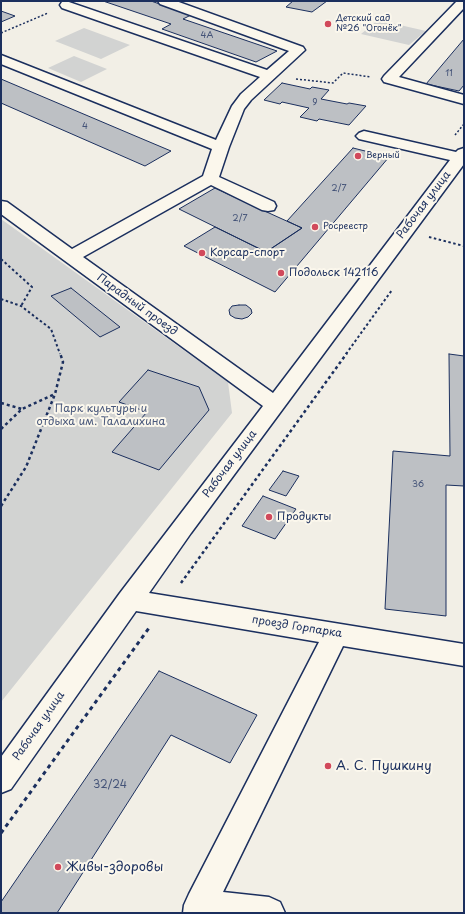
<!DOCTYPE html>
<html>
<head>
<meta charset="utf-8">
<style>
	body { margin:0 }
	#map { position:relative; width:465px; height:914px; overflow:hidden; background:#f2efe6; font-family:"Playpen Sans",sans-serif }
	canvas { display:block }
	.frame { position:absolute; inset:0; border:2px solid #1b2f5e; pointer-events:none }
</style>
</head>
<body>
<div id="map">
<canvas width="465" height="914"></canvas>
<div class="frame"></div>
</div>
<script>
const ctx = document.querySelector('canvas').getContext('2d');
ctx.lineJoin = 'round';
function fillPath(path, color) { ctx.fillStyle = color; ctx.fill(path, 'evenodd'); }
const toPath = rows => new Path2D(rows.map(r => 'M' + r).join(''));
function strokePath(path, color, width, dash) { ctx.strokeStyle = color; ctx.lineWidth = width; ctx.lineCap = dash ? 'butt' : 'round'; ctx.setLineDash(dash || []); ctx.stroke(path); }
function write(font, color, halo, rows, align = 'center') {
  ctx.font = font + ' "Playpen Sans",sans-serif'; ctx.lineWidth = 4; ctx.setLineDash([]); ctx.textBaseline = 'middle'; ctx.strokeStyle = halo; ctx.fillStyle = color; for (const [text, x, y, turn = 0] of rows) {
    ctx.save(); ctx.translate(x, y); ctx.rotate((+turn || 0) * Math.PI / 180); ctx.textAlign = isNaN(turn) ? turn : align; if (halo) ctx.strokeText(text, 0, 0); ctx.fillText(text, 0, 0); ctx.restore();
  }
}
fillPath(toPath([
	[378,20,426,31,409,45,361,34],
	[84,28,130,45,101,59,55,41],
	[74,56,107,69,81,82,48,68],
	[1,219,228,382,232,413,1,702]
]), '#d2d3d2');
const building = toPath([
	[103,1,151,1,191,15,183,19,277,51,256,62,162,29,171,24,103,1],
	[293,1,327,1,312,12,286,7,293,1],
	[1,11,15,16,1,22,1,11],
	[464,39,464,85,459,91,426,84,464,39],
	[1,79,133,135,171,151,145,166,1,103,1,79],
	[282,83,310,89,312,87,329,90,321,99,347,104,349,103,366,106,349,125,319,119,317,121,300,117,309,108,282,102,280,104,264,100,282,83],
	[353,148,389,157,275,292,184,246,215,227,266,252,302,228,287,221,353,148],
	[215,188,258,208,302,228,266,252,179,209,215,188],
	[71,288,120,327,100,337,51,296,71,288],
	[239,305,246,305,251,309,252,313,248,317,242,319,235,318,230,315,229,310,232,306,239,305],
	[449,354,464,356,464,486,446,485,446,616,385,609,393,451,450,456,449,354],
	[148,370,199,387,209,410,159,470,112,452,147,412,119,402,148,370],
	[283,471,299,476,286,496,269,490,283,471],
	[263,496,296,509,275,539,242,526,263,496],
	[159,671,257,715,230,763,171,735,57,913,1,913,1,902,159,671]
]);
fillPath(building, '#bdc0c4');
strokePath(building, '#1b2f5e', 1);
const minor = toPath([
	[66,1,267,70,289,51,160,4,158,1,176,1,303,47,305,50,251,100,244,109,229,147,219,177,274,202,276,206,274,210,268,211,262,210,211,185,83,257,273,393,450,160,359,139,356,136,359,133,364,131,456,152,458,150,464,148,464,164,191,533,149,593,464,644,464,666,343,646,223,892,269,897,280,902,285,913,183,913,184,905,189,894,319,642,136,611,11,789,1,793,1,757,120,593,263,406,1,214,1,201,7,202,72,249,203,176,212,149,1,64,1,55,216,140,232,106,241,94,260,77,62,8,60,5,62,2,66,1],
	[457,1,464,1,464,8,399,77,464,95,464,104,384,82,382,79,384,76,457,1]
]);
strokePath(minor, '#1b2f5e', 3);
strokePath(toPath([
	[1,33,48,13],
	[296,79,333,83,343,73,371,77],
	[455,135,464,124]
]), '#1b2f5e', 1.5, [2, 2]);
strokePath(toPath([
	[429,237,464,246],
	[1,259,32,287,21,306],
	[1,299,21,306,51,329,60,354],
	[346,354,392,290]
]), '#1b2f5e', 2, [2.5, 2.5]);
strokePath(toPath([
	[1,403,22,409],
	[1,429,22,409,55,394],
	[1,506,26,467,55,394,63,362,60,353],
	[181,583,347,353]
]), '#1b2f5e', 2.5, [3, 3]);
strokePath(toPath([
	[1,833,149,628]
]), '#1b2f5e', 3, [4, 4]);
fillPath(minor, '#fbf7ec');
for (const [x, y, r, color] of [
	[328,24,4,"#d1495b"],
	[358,156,4,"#d1495b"],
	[315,227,4,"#d1495b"],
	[202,253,4,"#d1495b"],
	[281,273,4,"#d1495b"],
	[269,517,4,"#d1495b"],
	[328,766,4,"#d1495b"],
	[58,867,4,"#d1495b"]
]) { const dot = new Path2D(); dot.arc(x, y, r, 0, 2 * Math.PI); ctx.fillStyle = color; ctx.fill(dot); strokePath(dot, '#fbf7ec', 1.5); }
write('9px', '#1b2f5e', '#fbf7ec', [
	["Детский сад",336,19],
	["№26 \"Огонёк\"",336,29],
	["Верный",366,156],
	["Росреестр",323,227]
], 'left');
write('9px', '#445378', null, [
	["4А",207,36],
	["11",449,74],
	["9",315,103],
	["4",85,127],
	["2/7",339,189],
	["2/7",240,219],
	["36",418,485]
]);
write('11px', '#1b2f5e', '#fbf7ec', [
	["Рабочая улица",424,205,-53],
	["Парадный проезд",137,305,36],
	["Рабочая улица",230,464,-53],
	["проезд Горпарка",297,627,9],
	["Рабочая улица",39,726,-55]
]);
write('11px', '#1b2f5e', '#fbf7ec', [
	["Корсар-спорт",210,253],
	["Подольск 142116",289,273],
	["Продукты",277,517]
], 'left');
write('11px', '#49587b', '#fbf7ec', [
	["Парк культуры и",101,409],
	["отдыха им. Талалихина",101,422]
]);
write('11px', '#445378', null, [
	["32/24",110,785]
]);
write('13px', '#1b2f5e', '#fbf7ec', [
	["А. С. Пушкину",336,766],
	["Живы-здоровы",66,867]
], 'left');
</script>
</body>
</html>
